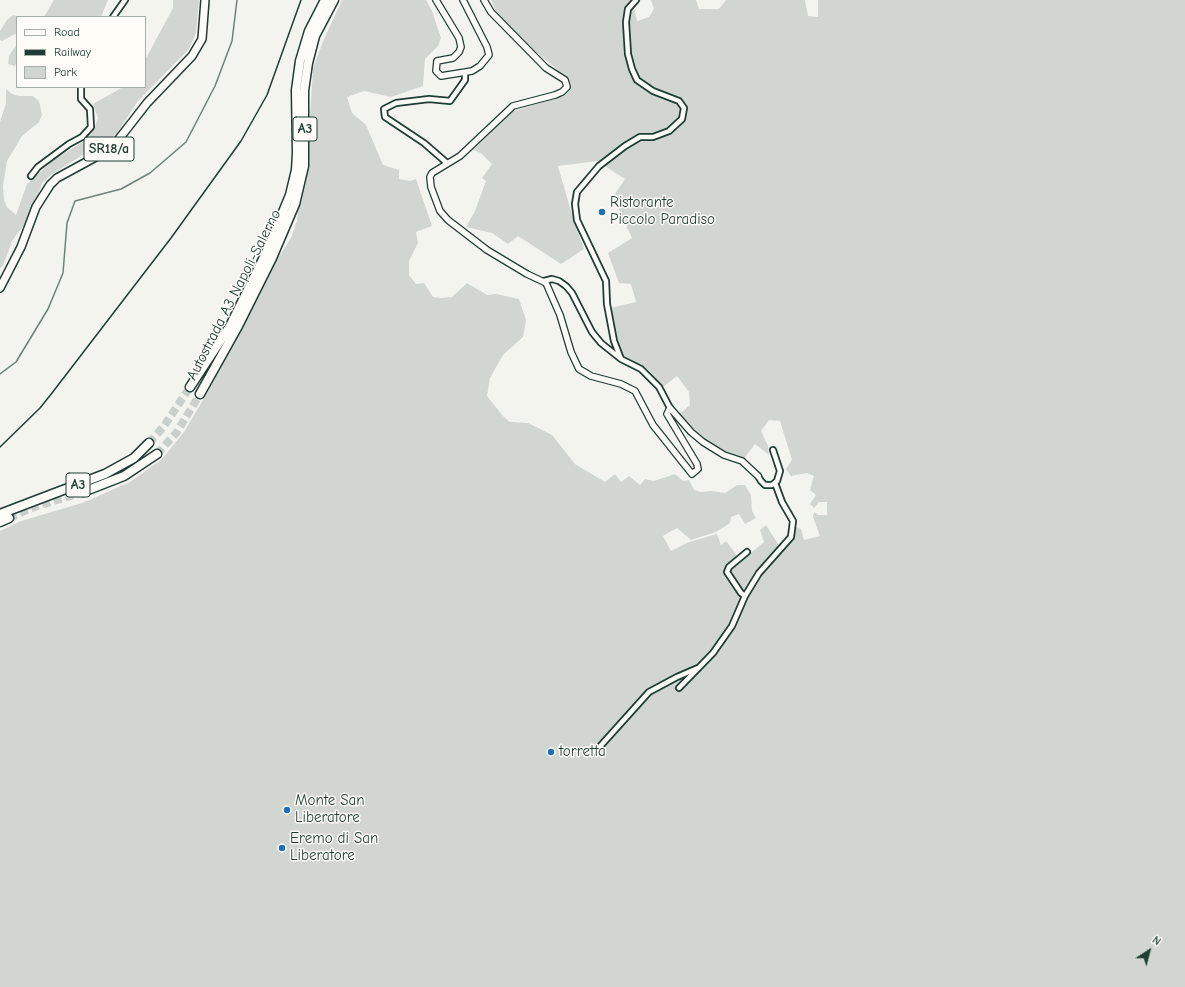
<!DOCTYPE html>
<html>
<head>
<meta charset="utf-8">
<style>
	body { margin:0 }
	#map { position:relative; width:1185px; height:987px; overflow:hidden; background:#f4f4ef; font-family:"Comic Neue",sans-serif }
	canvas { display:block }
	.legend { position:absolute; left:16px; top:16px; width:130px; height:72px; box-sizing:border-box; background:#fdfcf7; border:1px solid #a4b0a9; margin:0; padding:5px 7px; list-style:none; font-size:12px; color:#1f3d34 }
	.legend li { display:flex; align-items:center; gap:8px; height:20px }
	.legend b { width:20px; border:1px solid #a4b0a9 }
	.north { position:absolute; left:1129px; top:931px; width:40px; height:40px; -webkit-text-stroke:3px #fdfcf7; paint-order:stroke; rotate:36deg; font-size:11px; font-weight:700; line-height:16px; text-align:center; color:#1f3d34 }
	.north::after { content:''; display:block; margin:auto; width:14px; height:18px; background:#1f3d34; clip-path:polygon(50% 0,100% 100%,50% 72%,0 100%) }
</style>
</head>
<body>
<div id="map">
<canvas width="1185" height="987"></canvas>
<ul class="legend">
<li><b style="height:5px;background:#fdfcf7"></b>Road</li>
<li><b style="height:5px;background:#1f3d34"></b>Railway</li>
<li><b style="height:11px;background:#d1d6d1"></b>Park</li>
</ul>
<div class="north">N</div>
</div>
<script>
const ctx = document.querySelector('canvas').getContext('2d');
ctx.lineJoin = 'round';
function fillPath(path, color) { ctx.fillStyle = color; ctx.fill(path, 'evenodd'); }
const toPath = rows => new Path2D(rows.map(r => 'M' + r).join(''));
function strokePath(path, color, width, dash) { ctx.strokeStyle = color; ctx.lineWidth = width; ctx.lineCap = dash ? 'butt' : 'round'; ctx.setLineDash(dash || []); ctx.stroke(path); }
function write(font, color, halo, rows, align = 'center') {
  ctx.font = font + ' "Comic Neue",sans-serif'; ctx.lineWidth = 3; ctx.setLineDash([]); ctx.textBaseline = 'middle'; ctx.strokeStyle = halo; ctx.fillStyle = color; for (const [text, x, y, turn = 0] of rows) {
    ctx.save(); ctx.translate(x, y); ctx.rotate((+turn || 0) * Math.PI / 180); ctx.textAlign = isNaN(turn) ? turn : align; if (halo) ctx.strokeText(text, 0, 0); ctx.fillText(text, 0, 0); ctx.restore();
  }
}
fillPath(toPath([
	[54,0,108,0,101,17,44,17],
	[173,0,199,0,196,33,189,49,137,102,117,134,52,174,42,183,32,214,12,241,3,266,0,268,0,122,6,103,6,89,12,94,19,96,33,96,39,101,42,115,39,122,22,136,7,161,3,186,4,200,7,207,16,215,27,184,55,159,86,140,94,129,98,118,93,104,123,87,145,87,145,60,173,8],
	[342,0,426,0,432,11,441,38,438,46,425,59,423,86,391,97,364,91,347,97,352,113,366,125,383,165,399,170,399,179,410,181,416,179,432,226,416,232,418,243,409,261,409,275,416,284,424,283,433,297,441,298,452,297,467,283,487,295,496,294,519,299,526,320,523,337,503,355,490,378,487,396,503,416,510,422,528,423,552,435,575,464,605,482,615,474,621,482,629,476,640,485,645,479,654,481,675,474,683,481,689,480,694,490,701,492,711,491,725,493,737,485,745,485,751,495,752,511,756,518,745,524,739,514,731,517,730,523,716,532,691,540,677,528,663,536,671,551,689,542,717,534,721,545,726,541,741,561,764,542,760,530,766,525,782,550,793,538,796,527,801,529,804,540,820,536,813,517,814,512,819,515,827,515,827,502,819,502,814,508,810,504,816,495,810,490,814,476,807,473,791,476,786,469,792,460,780,421,769,420,761,431,768,446,769,455,755,444,744,459,723,451,700,436,683,421,679,414,690,405,689,392,677,376,663,387,648,369,621,354,610,308,636,302,631,284,619,283,608,253,632,238,613,197,625,179,597,161,558,166,572,215,584,249,561,264,518,236,508,244,492,233,466,227,475,211,486,181,482,178,492,164,481,153,473,150,513,111,564,96,569,91,570,84,567,78,520,38,496,11,491,0,632,0,637,21,649,17,654,9,651,0,696,0,699,9,719,9,726,0,805,0,808,16,818,17,818,0,1185,0,1185,987,0,987,0,531,21,521,82,503,130,482,162,459,184,432,209,390,261,292,269,272,291,238,297,221,299,204,306,180,313,68,324,39],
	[13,15,22,17,17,17,17,35,15,34,2,41,0,40,0,31,7,20],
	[17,44,17,62,15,66,8,64,9,56]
]), '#d1d6d1');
strokePath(toPath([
	[0,374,16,362,48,309,63,273,67,223,75,201,121,189,150,173,186,142,215,86,232,41,237,0]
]), '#6e8179', 1.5);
strokePath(toPath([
	[149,443,164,426,190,387],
	[157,454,177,432,200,394],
	[9,518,34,507,83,492]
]), '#c9cfca', 8, [8, 4]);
const minor = toPath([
	[636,0,628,9,626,22,628,54,632,69,637,80,653,91,679,101,684,108,682,119,669,131,653,137,640,137,625,146,599,166,577,192,575,204,577,220,606,281,607,304,614,341,621,359,641,369,659,387,670,408],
	[113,17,125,0],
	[447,163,424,143,385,117,384,109,396,103,429,99,450,101,465,80,465,73],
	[31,176,38,167,69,144,82,137,91,127,90,109,81,99,81,87],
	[544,281,552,279,559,281,566,286,572,293,592,332,601,343,621,359],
	[758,476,761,481,765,485,772,485,777,481,780,471,773,450],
	[745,596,741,593,727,572,729,567,747,552],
	[679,688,713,653,732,626,745,596,759,573,791,537,793,521,782,502,775,483],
	[595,752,649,692,677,677,698,668]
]);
const tertiary = toPath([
	[436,0,459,38,461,47,459,52,453,58,437,61,436,71,441,76,472,71,480,66,489,55,487,47,463,0],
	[484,0,491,12,546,68,565,80,567,87,562,92,555,95,513,106,460,156,432,173,430,177,431,187,440,211,448,220,487,250,527,274,546,283,560,315,571,352,579,369,591,376,621,384,635,391,653,425,692,474,698,469,697,464,667,414,670,408,691,432,703,442,724,455,742,461,758,476]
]);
const primary = toPath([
	[0,288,21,247,36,207,50,185,57,178,103,153,115,144,147,103,192,56,202,39,205,0]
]);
const motorway = toPath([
	[190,387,230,326,265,255,290,195,296,170,297,153,296,90,300,61,309,31,325,0],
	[200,394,238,326,272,258,295,204,304,166,304,91,308,63,315,36,334,0],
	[83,492,124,476,157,454],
	[0,514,105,474,134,458,149,443],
	[0,522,9,518]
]);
strokePath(minor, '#1f3d34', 8);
strokePath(tertiary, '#1f3d34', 8);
strokePath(primary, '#1f3d34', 10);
strokePath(motorway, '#1f3d34', 11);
strokePath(minor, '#fdfcf7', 4.5);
strokePath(tertiary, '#fdfcf7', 5.5);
strokePath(primary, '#fdfcf7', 7);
strokePath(motorway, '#fdfcf7', 8);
strokePath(toPath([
	[0,447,40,408,52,393,171,238,241,141,267,95,301,0]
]), '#1f3d34', 1.5);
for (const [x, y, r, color] of [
	[602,212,4,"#1f6fb2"],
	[551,752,4,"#1f6fb2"],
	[287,810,4,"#1f6fb2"],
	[282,848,4,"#1f6fb2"]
]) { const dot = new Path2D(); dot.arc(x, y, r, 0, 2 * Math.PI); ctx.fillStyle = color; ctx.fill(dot); strokePath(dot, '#fdfcf7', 1.5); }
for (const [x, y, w] of [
	[305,129,24],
	[109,149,50],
	[78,485,24]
]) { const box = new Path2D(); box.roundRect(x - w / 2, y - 12, w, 24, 3); ctx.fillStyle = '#fdfcf7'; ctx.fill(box); strokePath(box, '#1f3d34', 1); }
write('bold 14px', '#1f3d34', null, [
	["A3",305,129],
	["SR18/a",109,149],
	["A3",78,485]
]);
write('15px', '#1f3d34', '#fdfcf7', [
	["Ristorante",610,203],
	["Piccolo Paradiso",610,220],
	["torretta",559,752],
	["Monte San",295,801],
	["Liberatore",295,818],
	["Eremo di San",290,839],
	["Liberatore",290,856]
], 'left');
write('15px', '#1f3d34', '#fdfcf7', [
	["Autostrada A3 Napoli-Salerno",234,295,-63]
]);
</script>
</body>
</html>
